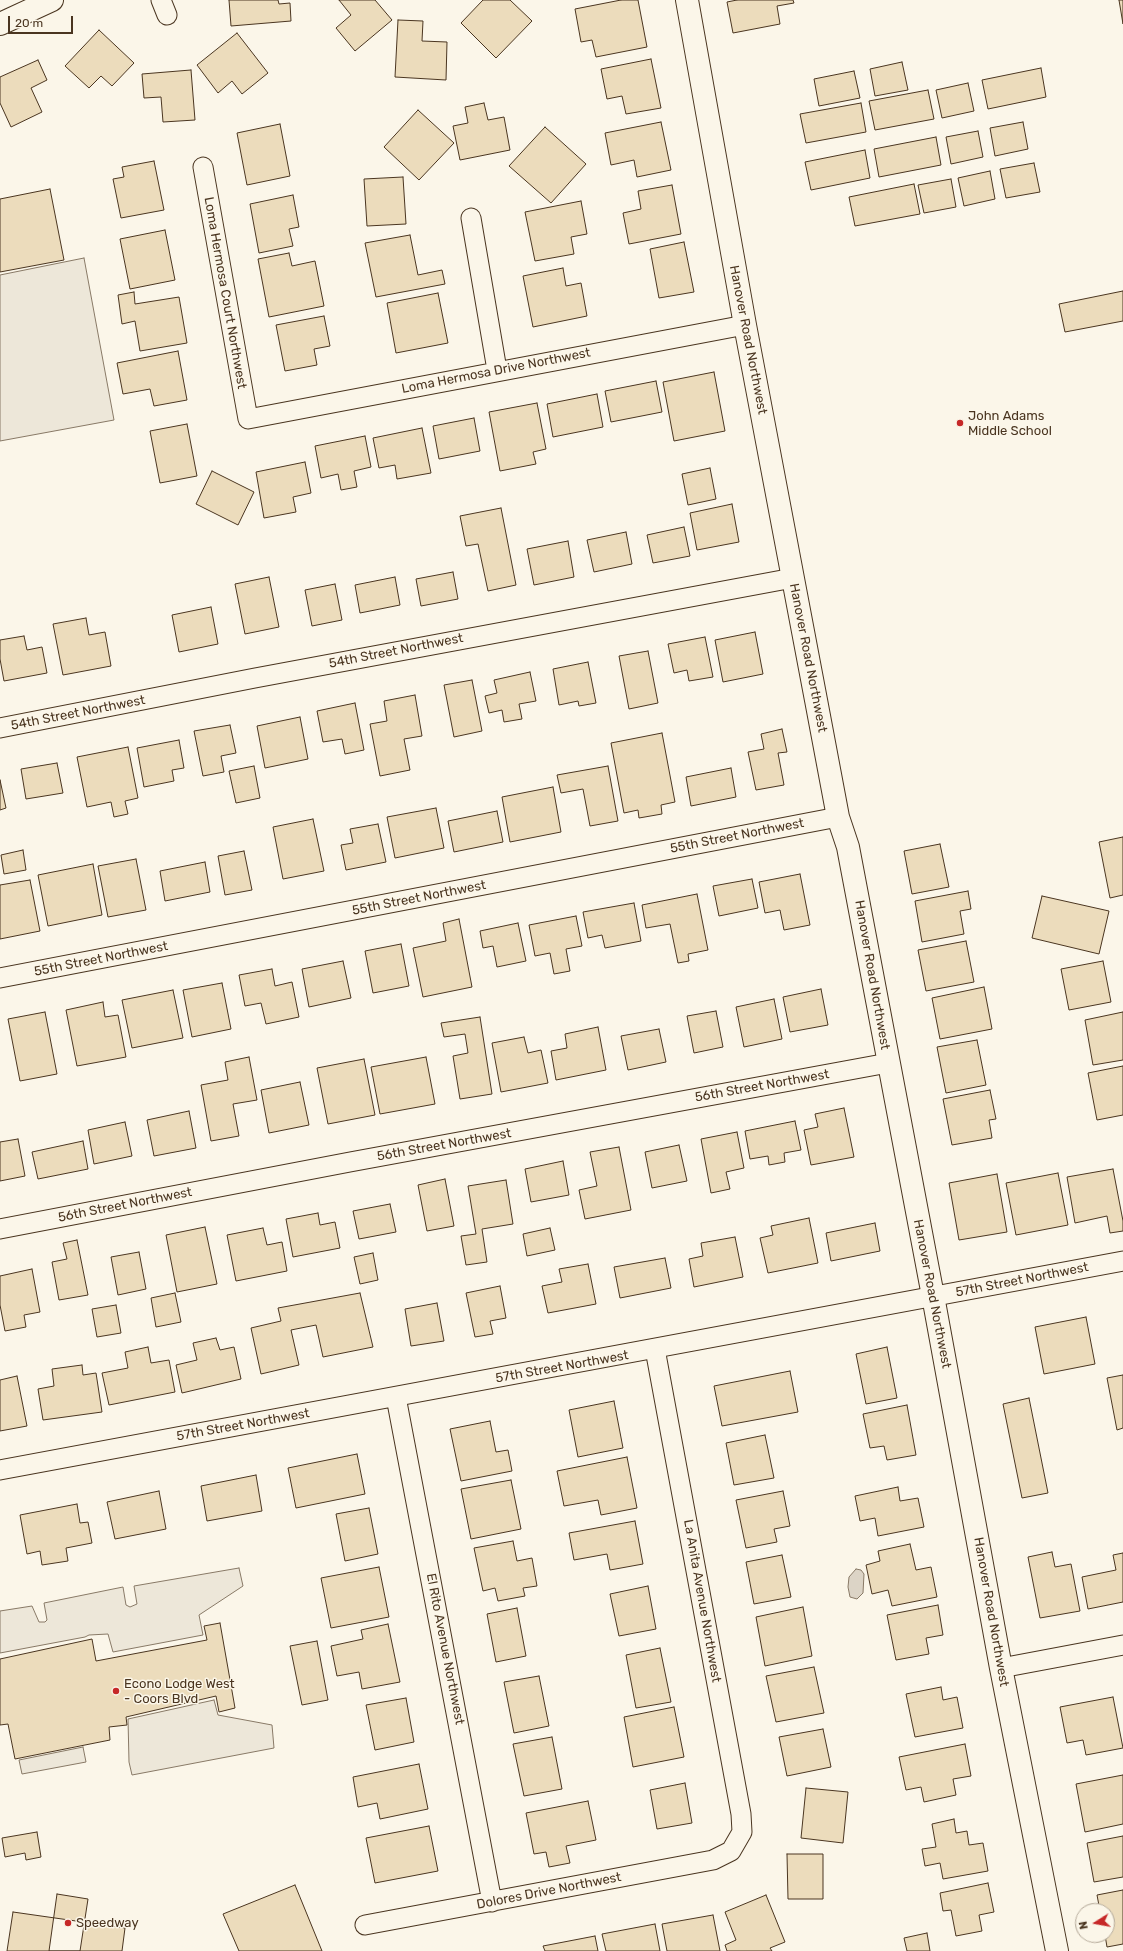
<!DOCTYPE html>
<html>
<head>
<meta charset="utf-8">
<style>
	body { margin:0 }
	#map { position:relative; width:1123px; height:1951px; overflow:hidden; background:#fbf6e9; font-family:Rubik,sans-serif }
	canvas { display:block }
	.north { position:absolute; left:1075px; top:1903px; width:40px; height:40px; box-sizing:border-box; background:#fbf6e9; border:1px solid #b4a999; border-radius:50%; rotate:259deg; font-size:11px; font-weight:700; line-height:16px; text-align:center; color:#4a3520 }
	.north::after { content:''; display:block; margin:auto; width:14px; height:18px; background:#c62828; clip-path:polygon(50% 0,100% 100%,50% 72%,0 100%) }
	.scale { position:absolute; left:8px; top:16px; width:65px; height:18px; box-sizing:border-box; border:2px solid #4a3520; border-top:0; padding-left:5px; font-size:12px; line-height:14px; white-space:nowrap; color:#4a3520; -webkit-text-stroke:3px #fbf6e9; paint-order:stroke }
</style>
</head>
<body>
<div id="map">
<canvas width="1123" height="1951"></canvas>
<div class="north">N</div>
<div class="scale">20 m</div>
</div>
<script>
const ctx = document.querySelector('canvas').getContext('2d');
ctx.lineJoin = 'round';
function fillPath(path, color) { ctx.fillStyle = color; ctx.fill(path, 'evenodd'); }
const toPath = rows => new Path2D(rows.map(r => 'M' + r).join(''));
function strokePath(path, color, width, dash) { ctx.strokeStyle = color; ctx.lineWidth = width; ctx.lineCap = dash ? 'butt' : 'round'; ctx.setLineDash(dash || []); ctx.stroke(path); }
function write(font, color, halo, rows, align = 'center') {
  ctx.font = font + ' Rubik,sans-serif'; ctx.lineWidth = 3; ctx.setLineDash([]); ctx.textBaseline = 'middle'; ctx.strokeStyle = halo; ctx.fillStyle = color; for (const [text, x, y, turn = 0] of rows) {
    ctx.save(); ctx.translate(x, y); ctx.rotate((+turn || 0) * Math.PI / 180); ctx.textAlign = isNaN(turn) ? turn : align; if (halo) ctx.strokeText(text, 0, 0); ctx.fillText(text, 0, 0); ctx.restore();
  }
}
const parking = toPath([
	[84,258,114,420,0,441,0,275,84,258],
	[239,1568,243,1586,199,1615,203,1635,113,1652,108,1634,89,1635,85,1637,0,1653,0,1611,32,1606,39,1622,45,1622,47,1620,44,1603,123,1587,126,1605,130,1607,137,1604,134,1586,239,1568],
	[214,1700,218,1715,272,1725,274,1748,132,1775,129,1762,128,1719,214,1700],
	[83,1747,86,1762,22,1774,19,1760,83,1747]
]);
fillPath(parking, '#ede7d9');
strokePath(parking, '#887966', 1);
const water = toPath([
	[856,1569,861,1570,864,1574,863,1593,857,1599,850,1597,848,1587,849,1577,856,1569]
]);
fillPath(water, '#dcd4c6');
strokePath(water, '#887966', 1);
const building = toPath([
	[229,0,278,0,279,4,290,3,291,21,231,26,229,0],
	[339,0,375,0,392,20,355,51,336,28,351,15,339,0],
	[483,0,510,0,532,21,496,58,461,23,483,0],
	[621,0,638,0,647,47,596,57,592,40,581,42,575,9,621,0],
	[737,0,793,0,794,3,777,6,780,24,733,33,727,2,737,0],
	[1119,0,1123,0,1123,24,1119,0],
	[398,20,423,21,422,41,447,42,446,80,395,77,398,20],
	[99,30,134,63,112,86,101,76,89,88,65,66,99,30],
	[237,33,268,73,242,94,232,81,218,93,197,65,237,33],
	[651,59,661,108,626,114,622,96,607,99,601,69,651,59],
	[38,60,47,80,31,88,42,112,11,127,0,103,0,77,38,60],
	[902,62,908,90,875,96,870,69,902,62],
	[1041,68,1046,97,988,109,982,80,1041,68],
	[191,70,195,120,163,122,161,97,144,98,142,74,191,70],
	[854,71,860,98,819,106,814,79,854,71],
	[968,83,974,111,942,118,936,90,968,83],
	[928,90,934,119,875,130,869,101,928,90],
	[484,103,488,120,504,117,510,150,460,160,453,126,468,123,465,107,484,103],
	[861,103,866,132,806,143,800,114,861,103],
	[418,110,454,143,419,180,384,147,418,110],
	[661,122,671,170,637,177,634,160,611,165,605,133,661,122],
	[1023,122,1028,149,995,156,990,128,1023,122],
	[280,124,290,176,247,185,237,133,280,124],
	[545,127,586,164,551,203,509,166,545,127],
	[978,131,983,157,951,164,946,137,978,131],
	[936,137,941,165,879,177,874,149,936,137],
	[865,150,870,178,811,190,805,162,865,150],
	[154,161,164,210,121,218,113,179,124,177,122,167,154,161],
	[1034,163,1040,192,1006,198,1000,169,1034,163],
	[990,171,995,199,964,206,958,178,990,171],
	[403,177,406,224,367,226,364,179,403,177],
	[951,179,956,207,924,213,918,185,951,179],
	[914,184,920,214,855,226,849,197,914,184],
	[672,185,681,234,629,244,623,213,641,209,638,191,672,185],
	[50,189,64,260,0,272,0,199,50,189],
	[293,195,299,227,289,229,293,246,259,253,250,204,293,195],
	[581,201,587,234,571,237,574,254,535,261,525,212,581,201],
	[165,230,175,280,130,289,120,239,165,230],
	[410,235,418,275,442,270,445,284,376,297,365,243,410,235],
	[684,242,694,292,659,298,650,249,684,242],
	[289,253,292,266,315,261,324,306,269,317,258,259,289,253],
	[563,268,566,286,581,283,587,316,533,327,523,276,563,268],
	[1123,291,1123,321,1065,332,1059,304,1123,291],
	[134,292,135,304,179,297,187,343,140,351,135,321,122,324,118,295,134,292],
	[438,293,448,343,396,353,387,303,438,293],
	[324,316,330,346,314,349,317,365,285,371,276,325,324,316],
	[178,351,187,400,154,406,150,389,123,394,117,363,178,351],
	[714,372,725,431,674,441,663,382,714,372],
	[656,381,662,412,611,422,605,391,656,381],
	[597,394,603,427,553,437,547,404,597,394],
	[537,403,546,449,533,452,536,464,500,471,489,412,537,403],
	[474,418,480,451,439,459,433,426,474,418],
	[187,424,197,476,160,483,150,431,187,424],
	[422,428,431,473,397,479,395,465,379,468,373,438,422,428],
	[365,436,371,467,354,471,357,487,341,490,338,474,321,478,315,446,365,436],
	[305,462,311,493,293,497,296,512,264,518,256,472,305,462],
	[710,468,716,499,688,505,682,474,710,468],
	[212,471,254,492,238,525,196,504,212,471],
	[732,504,739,542,697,550,690,513,732,504],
	[501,508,516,585,488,591,478,544,466,546,460,516,501,508],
	[684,527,690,556,653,563,647,535,684,527],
	[626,532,632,564,594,572,587,540,626,532],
	[568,541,574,577,534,585,527,549,568,541],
	[453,572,458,599,421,606,416,579,453,572],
	[269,577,279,627,245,634,235,584,269,577],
	[395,577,400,605,360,613,355,585,395,577],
	[335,584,342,620,312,626,305,590,335,584],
	[211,607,218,644,179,652,172,615,211,607],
	[86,618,89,635,105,632,111,666,63,675,53,624,86,618],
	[755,632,763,674,723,682,715,640,755,632],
	[24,636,27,650,42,647,47,673,4,681,0,659,0,640,24,636],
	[705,637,713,677,689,681,687,670,674,673,668,644,705,637],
	[648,651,658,703,629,709,619,656,648,651],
	[588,662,596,703,579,706,578,701,559,705,553,669,588,662],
	[530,672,536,701,519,704,522,719,504,722,502,710,489,713,485,696,497,693,494,680,530,672],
	[472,680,482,731,454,737,444,685,472,680],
	[415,695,422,736,404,739,410,770,380,776,370,724,387,721,384,701,415,695],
	[355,703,364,750,345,754,342,739,323,742,317,711,355,703],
	[300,717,308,759,265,768,257,726,300,717],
	[230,725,236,753,221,756,224,772,203,776,194,731,230,725],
	[782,729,787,752,778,753,784,785,756,790,748,752,764,749,761,734,782,729],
	[662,733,675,802,661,805,662,814,639,818,638,810,624,813,611,743,662,733],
	[179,740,184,768,172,770,174,781,144,787,137,748,179,740],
	[128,747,138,798,125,801,128,814,114,817,111,802,87,807,77,757,128,747],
	[57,763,63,793,26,799,21,769,57,763],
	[254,766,260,798,236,803,229,771,254,766],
	[608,766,618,821,590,826,583,789,561,793,557,775,608,766],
	[731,768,736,797,691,806,686,777,731,768],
	[0,780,6,808,0,810,0,780],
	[553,787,561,832,510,842,502,797,553,787],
	[436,808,444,848,395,858,387,817,436,808],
	[497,811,503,842,454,852,448,821,497,811],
	[313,819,324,871,283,879,273,827,313,819],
	[378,824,386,862,346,870,341,845,353,843,350,829,378,824],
	[1123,837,1123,895,1110,898,1099,842,1123,837],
	[940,844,949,887,912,894,904,851,940,844],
	[23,850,26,870,4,874,1,855,23,850],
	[244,851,252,890,225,895,218,856,244,851],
	[136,859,146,910,108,917,98,866,136,859],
	[205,862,210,892,165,901,160,871,205,862],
	[93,864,102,915,48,926,38,875,93,864],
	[800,874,810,925,784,930,780,910,765,913,759,882,800,874],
	[752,879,758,908,719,916,713,886,752,879],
	[30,880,40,931,0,939,0,885,30,880],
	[968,891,971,909,960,911,964,934,922,942,915,901,968,891],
	[697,894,708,950,688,954,689,961,678,963,670,924,646,928,642,905,697,894],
	[1042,896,1109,911,1099,954,1032,938,1042,896],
	[634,903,641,941,605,948,602,935,588,938,583,912,634,903],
	[576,916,582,946,566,949,570,971,554,974,550,953,535,956,529,925,576,916],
	[459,919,472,987,423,997,413,948,446,941,443,923,459,919],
	[518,923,526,961,497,967,493,946,483,948,480,931,518,923],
	[966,941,974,982,926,991,918,950,966,941],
	[401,944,409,986,373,993,365,951,401,944],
	[343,961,351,998,309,1007,302,969,343,961],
	[1103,961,1111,1002,1069,1010,1061,969,1103,961],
	[272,969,275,986,292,982,299,1017,266,1024,261,1003,245,1006,239,975,272,969],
	[222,983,231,1029,192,1037,183,990,222,983],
	[984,987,992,1029,940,1039,932,998,984,987],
	[821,989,828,1025,790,1032,783,997,821,989],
	[173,990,183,1038,132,1048,122,1000,173,990],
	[774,999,782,1039,744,1047,736,1007,774,999],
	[103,1002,105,1017,118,1015,126,1057,77,1066,66,1010,103,1002],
	[716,1011,723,1047,694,1053,687,1016,716,1011],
	[45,1012,57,1074,20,1081,8,1019,45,1012],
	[1123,1012,1123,1060,1093,1065,1085,1020,1123,1012],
	[480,1017,492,1094,460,1099,453,1056,468,1053,465,1034,444,1037,441,1023,480,1017],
	[598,1027,606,1070,556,1080,551,1051,567,1048,565,1034,598,1027],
	[659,1029,666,1062,628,1070,621,1036,659,1029],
	[524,1037,528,1053,541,1050,548,1083,501,1092,492,1043,524,1037],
	[977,1040,986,1085,946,1093,937,1047,977,1040],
	[249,1057,257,1100,233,1104,239,1136,211,1141,201,1085,228,1080,225,1062,249,1057],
	[426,1057,435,1104,380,1114,371,1067,426,1057],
	[364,1059,375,1115,328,1124,317,1068,364,1059],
	[1123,1066,1123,1115,1097,1120,1088,1073,1123,1066],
	[300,1082,309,1125,269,1133,261,1090,300,1082],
	[990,1090,996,1119,989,1120,992,1138,952,1145,943,1099,990,1090],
	[844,1108,854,1157,811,1165,804,1130,818,1127,815,1114,844,1108],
	[189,1111,196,1148,154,1156,147,1120,189,1111],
	[795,1121,801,1150,784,1153,785,1162,769,1165,768,1156,750,1159,745,1131,795,1121],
	[125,1122,132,1156,94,1164,88,1130,125,1122],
	[737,1132,744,1168,726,1172,730,1189,711,1193,701,1139,737,1132],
	[18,1139,25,1176,0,1181,0,1142,18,1139],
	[83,1141,88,1169,38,1179,32,1152,83,1141],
	[679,1145,687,1181,652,1188,645,1152,679,1145],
	[619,1147,631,1210,585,1219,579,1190,597,1186,590,1152,619,1147],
	[563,1161,569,1195,531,1202,525,1169,563,1161],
	[1113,1169,1123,1221,1123,1231,1110,1233,1107,1216,1075,1223,1067,1177,1113,1169],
	[1058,1173,1068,1225,1016,1235,1006,1183,1058,1173],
	[997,1174,1007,1232,959,1240,949,1183,997,1174],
	[445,1179,454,1226,427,1231,418,1185,445,1179],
	[506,1180,513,1224,482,1229,487,1262,466,1265,461,1236,476,1234,468,1186,506,1180],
	[390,1204,396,1232,359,1239,353,1211,390,1204],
	[318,1213,320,1225,335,1222,340,1248,293,1257,286,1219,318,1213],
	[809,1218,818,1263,768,1273,760,1238,773,1235,771,1226,809,1218],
	[875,1223,880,1251,831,1261,826,1233,875,1223],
	[205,1227,217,1284,177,1292,166,1235,205,1227],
	[263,1228,267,1245,282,1242,287,1271,236,1281,227,1235,263,1228],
	[550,1228,555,1250,527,1256,523,1234,550,1228],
	[735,1237,743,1277,694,1287,689,1259,703,1256,701,1243,735,1237],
	[77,1240,88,1295,59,1300,52,1262,67,1259,63,1243,77,1240],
	[139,1252,146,1289,118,1295,111,1257,139,1252],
	[373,1253,378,1280,360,1284,354,1257,373,1253],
	[665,1258,671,1288,620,1298,614,1267,665,1258],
	[588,1264,596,1304,548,1313,542,1286,562,1282,559,1269,588,1264],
	[32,1269,40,1312,24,1315,26,1327,5,1331,0,1305,0,1276,32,1269],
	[500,1286,506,1318,490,1321,493,1334,475,1337,466,1293,500,1286],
	[175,1293,181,1322,156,1327,151,1298,175,1293],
	[360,1293,373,1347,323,1357,316,1325,291,1330,299,1365,261,1374,251,1328,281,1321,278,1308,360,1293],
	[437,1303,444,1341,411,1346,405,1309,437,1303],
	[116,1305,121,1333,97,1337,92,1309,116,1305],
	[1086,1317,1095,1364,1044,1374,1035,1327,1086,1317],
	[216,1338,220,1350,234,1347,241,1379,182,1393,176,1365,197,1360,193,1343,216,1338],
	[148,1347,151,1363,169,1360,175,1392,109,1405,102,1373,128,1368,125,1352,148,1347],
	[887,1347,897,1398,866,1404,856,1354,887,1347],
	[82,1365,83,1375,96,1373,102,1412,43,1420,38,1389,54,1386,52,1369,82,1365],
	[790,1371,798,1412,722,1426,714,1386,790,1371],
	[1123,1375,1123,1428,1117,1430,1107,1378,1123,1375],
	[17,1376,27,1426,0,1431,0,1380,17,1376],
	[1029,1398,1048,1493,1022,1498,1003,1404,1029,1398],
	[614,1401,623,1448,578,1457,569,1410,614,1401],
	[907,1405,916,1455,887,1460,884,1446,870,1448,863,1414,907,1405],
	[490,1421,496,1452,508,1450,512,1471,461,1481,450,1429,490,1421],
	[765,1435,774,1478,734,1485,726,1443,765,1435],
	[357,1454,365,1494,296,1508,288,1468,357,1454],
	[627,1457,637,1508,601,1515,598,1500,564,1506,557,1471,627,1457],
	[256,1475,262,1511,207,1521,201,1486,256,1475],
	[511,1480,521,1529,471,1539,461,1489,511,1480],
	[898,1487,900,1501,918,1498,924,1527,878,1536,875,1518,860,1521,855,1496,898,1487],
	[159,1491,166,1529,115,1539,107,1502,159,1491],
	[783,1491,790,1526,774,1529,777,1542,746,1548,736,1500,783,1491],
	[77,1504,80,1523,88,1522,92,1543,66,1548,68,1561,42,1565,40,1551,27,1554,20,1515,77,1504],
	[369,1508,378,1554,345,1561,336,1514,369,1508],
	[635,1521,643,1564,610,1570,607,1554,574,1560,569,1533,635,1521],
	[513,1541,517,1561,532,1558,537,1586,523,1588,525,1596,498,1601,495,1588,483,1591,474,1548,513,1541],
	[910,1544,916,1570,931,1567,937,1597,892,1606,888,1590,872,1594,866,1565,880,1561,878,1551,910,1544],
	[1052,1552,1055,1567,1071,1564,1080,1611,1040,1618,1028,1557,1052,1552],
	[1123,1553,1123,1602,1088,1609,1082,1577,1116,1570,1113,1555,1123,1553],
	[782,1555,791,1597,754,1604,746,1562,782,1555],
	[379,1567,389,1617,331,1628,321,1578,379,1567],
	[648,1586,656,1629,619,1636,610,1594,648,1586],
	[938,1605,943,1635,926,1638,929,1654,896,1660,887,1615,938,1605],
	[803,1607,812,1656,765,1666,756,1617,803,1607],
	[517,1608,526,1656,496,1662,487,1614,517,1608],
	[220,1623,235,1708,219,1712,216,1696,126,1717,127,1725,109,1727,110,1740,15,1759,8,1724,0,1725,0,1659,92,1639,96,1661,207,1640,204,1626,220,1623],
	[388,1624,400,1682,362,1689,359,1672,337,1676,331,1646,363,1639,361,1630,388,1624],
	[317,1641,328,1700,302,1705,290,1646,317,1641],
	[660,1648,671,1702,636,1708,626,1655,660,1648],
	[814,1667,824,1713,776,1722,766,1676,814,1667],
	[539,1676,549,1726,514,1733,504,1682,539,1676],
	[941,1687,943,1700,957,1697,963,1728,915,1737,906,1694,941,1687],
	[1113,1697,1123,1748,1086,1755,1083,1740,1067,1743,1060,1707,1113,1697],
	[406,1698,414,1742,375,1750,366,1705,406,1698],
	[674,1707,684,1757,633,1767,624,1717,674,1707],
	[823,1729,831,1767,787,1776,779,1737,823,1729],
	[552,1737,562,1789,524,1796,513,1744,552,1737],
	[965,1744,971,1776,953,1779,956,1795,924,1802,921,1787,906,1790,899,1757,965,1744],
	[419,1764,428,1809,380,1819,377,1803,358,1807,353,1777,419,1764],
	[1123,1775,1123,1824,1085,1832,1076,1784,1123,1775],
	[685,1783,692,1823,657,1829,650,1790,685,1783],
	[806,1788,848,1792,843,1843,801,1838,806,1788],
	[588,1801,596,1840,566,1846,570,1863,549,1867,546,1852,534,1854,526,1813,588,1801],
	[954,1819,956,1833,967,1831,969,1845,983,1843,988,1871,943,1879,940,1863,925,1866,922,1849,936,1847,932,1824,954,1819],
	[429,1826,438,1871,375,1883,366,1838,429,1826],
	[37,1832,41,1857,26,1860,25,1853,5,1857,2,1838,37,1832],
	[1123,1836,1123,1877,1094,1882,1087,1843,1123,1836],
	[787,1854,823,1854,823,1899,788,1899,787,1854],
	[988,1883,994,1912,979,1915,982,1931,956,1936,951,1910,943,1911,940,1893,988,1883],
	[295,1885,322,1951,239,1951,223,1914,295,1885],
	[1123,1890,1123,1944,1107,1947,1105,1935,1107,1935,1107,1911,1100,1911,1097,1895,1123,1890],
	[57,1894,88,1899,80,1951,49,1951,57,1894],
	[766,1895,785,1942,770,1948,772,1951,727,1951,725,1945,736,1940,725,1912,766,1895],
	[13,1912,125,1928,122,1951,7,1951,13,1912],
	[713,1915,720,1951,667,1951,662,1924,713,1915],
	[655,1924,660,1951,606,1951,602,1934,655,1924],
	[927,1933,930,1951,907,1951,904,1938,927,1933],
	[595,1936,598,1951,545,1951,543,1946,595,1936]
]);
fillPath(building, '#ecdcbc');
strokePath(building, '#4a3520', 1);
const minor = toPath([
	[161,0,167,15],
	[203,167,248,419,745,325],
	[471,218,497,370],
	[0,728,255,678,793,578],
	[0,978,838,817],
	[0,1229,350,1162,888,1063],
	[396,1397,492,1902],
	[0,1470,1123,1261],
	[1001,1668,1123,1645],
	[365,1925,713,1860,731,1851,742,1832,741,1814,655,1349]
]);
const tertiary = toPath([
	[687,0,745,325,816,700,838,817,848,847,933,1296,1001,1668,1057,1951]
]);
const secondary = toPath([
	[0,24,52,0]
]);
strokePath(minor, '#4a3520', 21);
strokePath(tertiary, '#4a3520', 24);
strokePath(secondary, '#4a3520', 24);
strokePath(minor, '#fbf6e9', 19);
strokePath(tertiary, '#fbf6e9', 22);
strokePath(secondary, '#fbf6e9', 22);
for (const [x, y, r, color] of [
	[960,423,4,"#c62828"],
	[116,1691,4,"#c62828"],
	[68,1923,4,"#c62828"]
]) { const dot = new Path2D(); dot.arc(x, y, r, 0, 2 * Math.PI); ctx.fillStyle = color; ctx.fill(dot); strokePath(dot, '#fbf6e9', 1.5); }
write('13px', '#4a3520', '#fbf6e9', [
	["Loma Hermosa Court Northwest",225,293,80],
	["Hanover Road Northwest",748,340,79],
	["Loma Hermosa Drive Northwest",496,371,-11],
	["54th Street Northwest",396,651,-11],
	["Hanover Road Northwest",808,658,79],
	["54th Street Northwest",78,713,-11],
	["55th Street Northwest",737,836,-11],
	["55th Street Northwest",419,898,-11],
	["55th Street Northwest",101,959,-11],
	["Hanover Road Northwest",872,975,80],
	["56th Street Northwest",762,1086,-10],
	["56th Street Northwest",444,1145,-10],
	["56th Street Northwest",125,1205,-11],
	["57th Street Northwest",1022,1280,-11],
	["Hanover Road Northwest",932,1294,79],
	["57th Street Northwest",562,1367,-10],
	["57th Street Northwest",243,1425,-10],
	["La Anita Avenue Northwest",702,1601,80],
	["Hanover Road Northwest",991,1612,80],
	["El Rito Avenue Northwest",445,1649,79],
	["Dolores Drive Northwest",549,1891,-11]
]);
write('13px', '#4a3520', '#fbf6e9', [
	["John Adams",968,416],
	["Middle School",968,431],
	["Econo Lodge West",124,1684],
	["- Coors Blvd",124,1699],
	["Speedway",76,1923]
], 'left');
</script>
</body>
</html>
